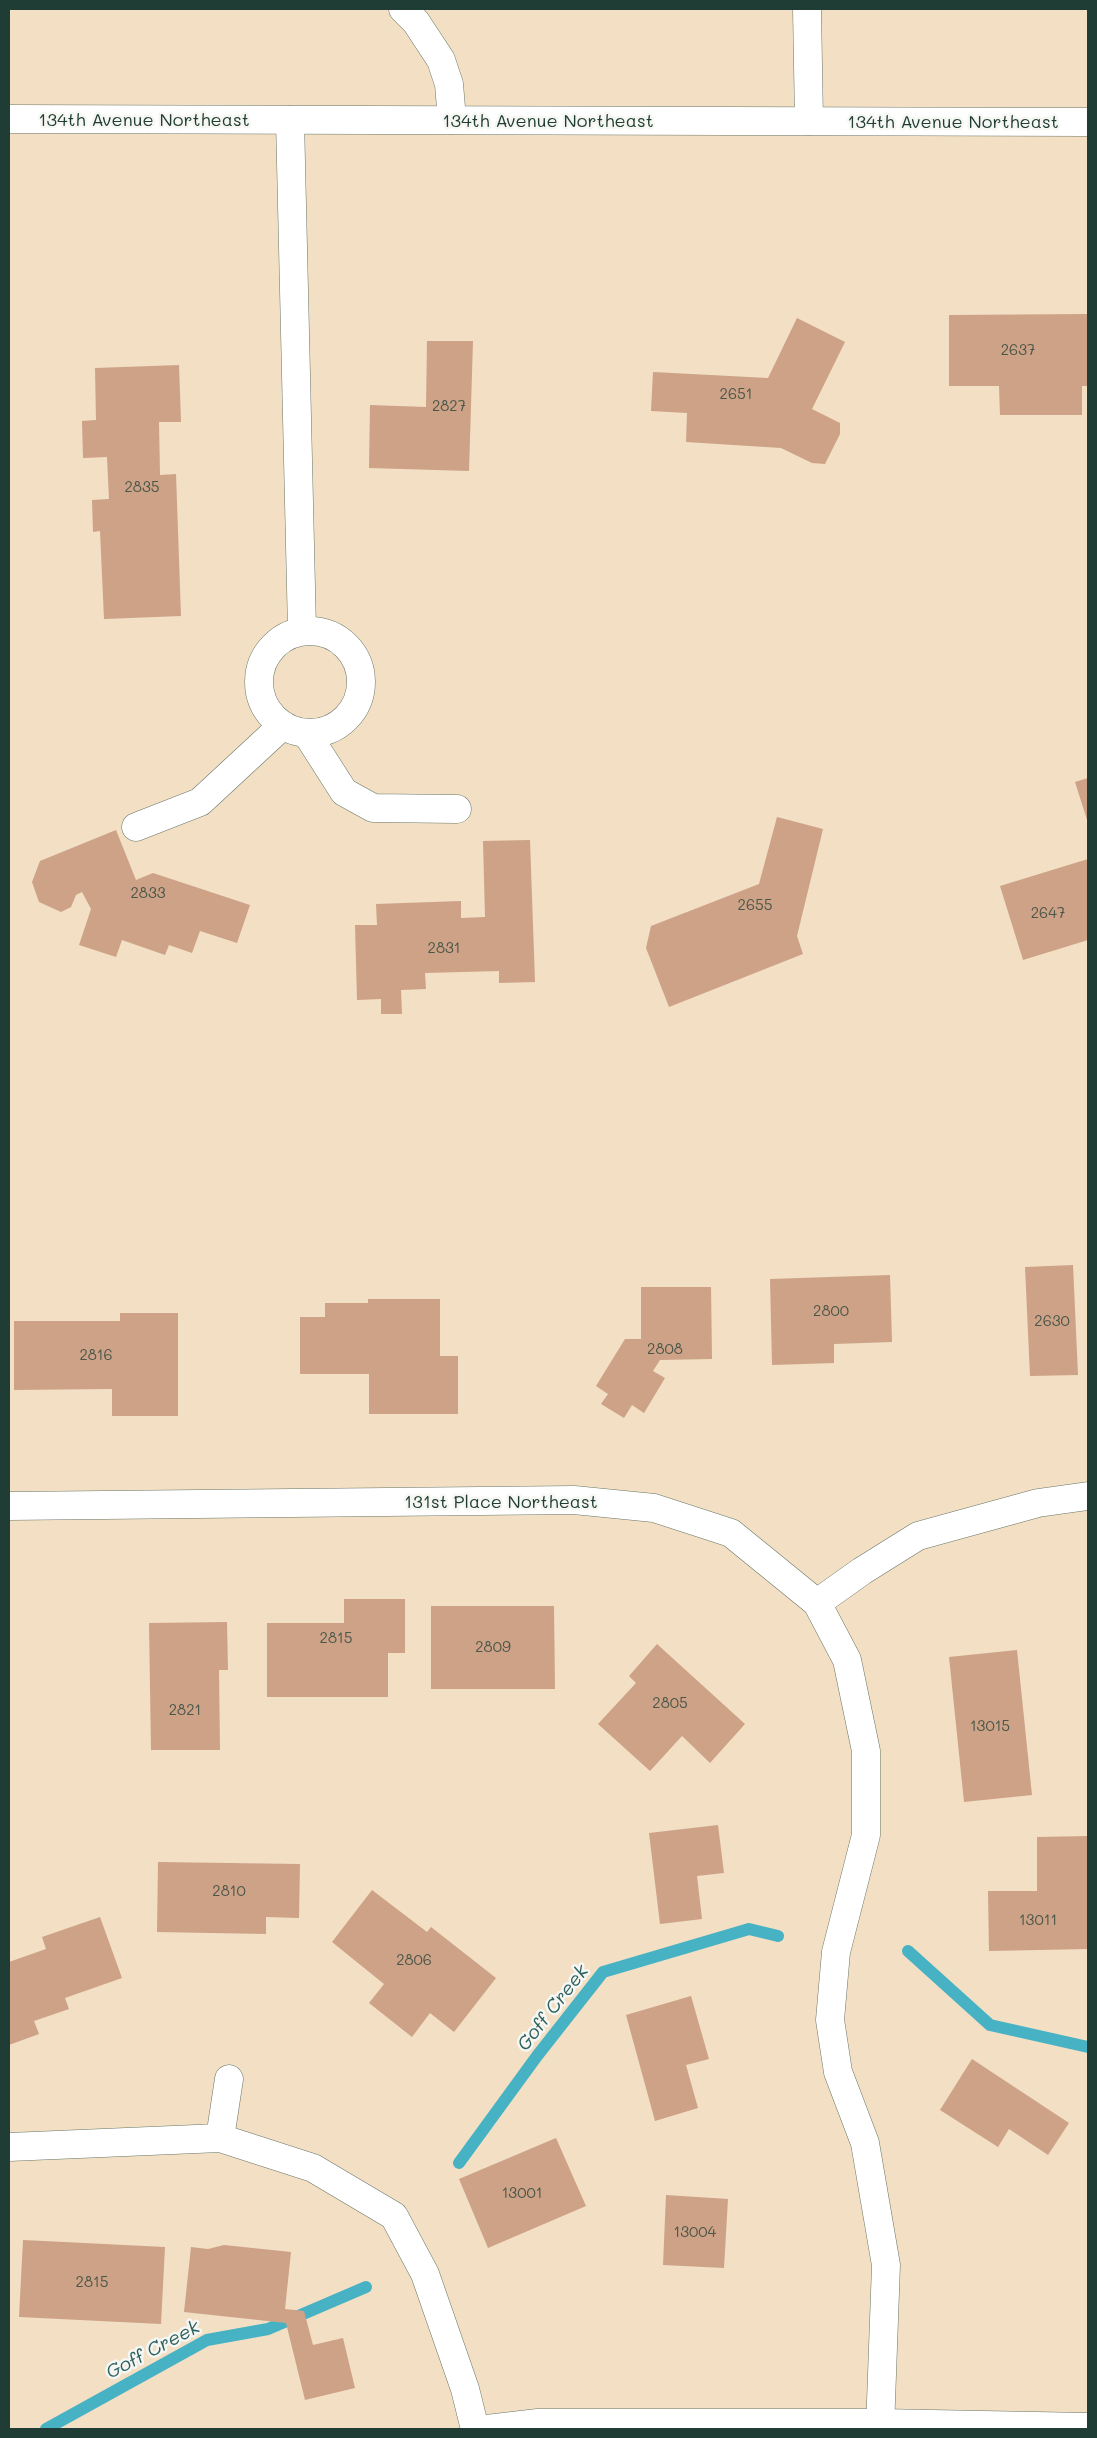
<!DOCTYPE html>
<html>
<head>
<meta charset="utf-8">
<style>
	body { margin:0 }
	#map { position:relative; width:1097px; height:2438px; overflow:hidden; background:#f2dfc4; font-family:Mali,sans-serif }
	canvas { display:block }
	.frame { position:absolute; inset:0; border:10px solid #1f3d34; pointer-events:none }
</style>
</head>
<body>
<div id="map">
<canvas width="1097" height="2438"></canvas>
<div class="frame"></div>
</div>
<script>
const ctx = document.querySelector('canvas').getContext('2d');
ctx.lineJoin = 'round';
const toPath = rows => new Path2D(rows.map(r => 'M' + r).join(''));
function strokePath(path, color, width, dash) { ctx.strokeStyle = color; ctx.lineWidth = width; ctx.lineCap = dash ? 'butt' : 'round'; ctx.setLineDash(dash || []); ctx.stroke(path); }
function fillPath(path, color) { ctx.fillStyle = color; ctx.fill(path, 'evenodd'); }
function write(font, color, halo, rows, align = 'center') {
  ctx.font = font + ' Mali,sans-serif'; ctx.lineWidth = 5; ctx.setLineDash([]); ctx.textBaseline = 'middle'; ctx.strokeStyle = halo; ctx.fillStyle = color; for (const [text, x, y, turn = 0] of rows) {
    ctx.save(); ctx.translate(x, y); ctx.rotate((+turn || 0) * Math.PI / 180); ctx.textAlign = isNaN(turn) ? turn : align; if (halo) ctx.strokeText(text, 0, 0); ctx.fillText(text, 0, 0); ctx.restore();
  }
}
strokePath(toPath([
	[908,1951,990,2025,1088,2047],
	[459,2163,537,2056,603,1972,749,1929,778,1936],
	[46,2429,207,2340,268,2329,366,2287]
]), '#46b2c4', 12);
fillPath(toPath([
	[1088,314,1088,386,1082,386,1082,415,1000,415,999,386,949,386,949,315],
	[797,318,845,342,812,409,840,423,840,434,825,464,812,463,781,448,686,442,687,413,651,411,653,372,768,378],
	[427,341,473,341,469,471,369,468,370,405,426,407],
	[179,365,181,422,159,422,160,475,176,474,181,616,104,619,100,531,93,532,92,500,109,499,107,457,83,458,82,421,96,420,95,368],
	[1088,778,1088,823,1075,782],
	[777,817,823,829,797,936,803,954,669,1007,646,948,651,926,759,884],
	[116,830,136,880,153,873,250,905,237,943,200,931,192,953,169,945,165,955,122,940,116,957,79,945,91,909,82,892,76,895,71,907,61,912,39,902,32,882,40,861],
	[530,840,535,982,499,983,499,971,425,973,426,989,401,990,402,1014,381,1014,381,999,357,1000,355,925,377,925,376,904,461,901,461,918,485,917,483,841],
	[1088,859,1088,940,1023,960,1000,886],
	[1073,1265,1078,1375,1030,1376,1025,1267],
	[890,1275,892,1342,834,1344,834,1363,772,1365,770,1279],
	[641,1287,711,1287,712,1359,660,1360,653,1371,665,1378,644,1413,632,1405,624,1418,601,1404,608,1394,596,1386,625,1339,641,1339],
	[368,1299,440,1299,440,1356,458,1356,458,1414,369,1414,369,1374,300,1374,300,1317,325,1317,325,1303,368,1303],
	[120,1313,178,1313,178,1416,112,1416,112,1389,14,1390,14,1321,120,1321],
	[344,1599,405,1599,405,1653,388,1653,388,1697,267,1697,267,1623,344,1623],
	[431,1606,554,1606,555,1689,431,1689],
	[227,1622,228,1670,219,1670,220,1750,151,1750,149,1623],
	[657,1644,745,1724,710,1763,682,1736,650,1771,598,1724,636,1683,629,1676],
	[1017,1650,1032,1795,964,1802,949,1657],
	[718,1825,724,1873,697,1876,702,1919,660,1924,649,1833],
	[1088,1836,1088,1949,989,1951,988,1891,1037,1891,1037,1837],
	[158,1862,300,1864,299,1918,266,1917,266,1934,157,1932],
	[372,1890,427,1932,431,1927,496,1978,454,2032,430,2013,412,2037,369,2003,384,1984,332,1942],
	[100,1917,122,1978,65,1998,69,2009,34,2021,39,2034,9,2045,9,1962,46,1949,42,1937],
	[691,1996,709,2059,686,2065,698,2108,655,2121,626,2015],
	[972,2059,1069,2123,1048,2155,1009,2129,998,2147,940,2110],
	[556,2138,586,2206,488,2248,459,2179],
	[666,2195,728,2199,724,2268,663,2265],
	[23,2240,165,2247,161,2324,19,2317],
	[224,2245,291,2252,285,2309,304,2311,313,2345,343,2338,355,2388,305,2400,286,2323,184,2312,191,2247,208,2249]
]), '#cda287');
const street = toPath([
	[403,9,416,22,441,60,449,84,452,120],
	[807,9,809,121],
	[290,120,302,630],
	'259 682a51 51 0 1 1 102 0a51 51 0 1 1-102 0Z',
	[307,734,344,792,373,808,457,809],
	[136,827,200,802,283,725],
	[9,1506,574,1500,654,1508,731,1533,817,1603,847,1660,866,1751,866,1835,836,1952,830,2020,838,2072,865,2143,886,2265,880,2429],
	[817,1603,862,1571,918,1536,1038,1503,1088,1496],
	[220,2138,229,2079],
	[9,2147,220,2138,313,2168,394,2216,425,2274,465,2389,475,2429]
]);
const secondary = toPath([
	[9,119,1088,122],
	[487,2429,538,2423,880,2423,1088,2427]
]);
strokePath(street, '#697666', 29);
strokePath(secondary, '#697666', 29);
strokePath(street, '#fff', 28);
strokePath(secondary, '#fff', 28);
write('15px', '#4a5649', null, [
	["2637",1018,350],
	["2651",736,394],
	["2827",449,406],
	["2835",142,487],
	["2833",148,893],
	["2655",755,905],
	["2647",1048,913],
	["2831",444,948],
	["2800",831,1311],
	["2630",1052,1321],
	["2808",665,1349],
	["2816",96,1355],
	["2815",336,1638],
	["2809",493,1647],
	["2805",670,1703],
	["2821",185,1710],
	["13015",990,1726],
	["2810",229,1891],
	["13011",1038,1920],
	["2806",414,1960],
	["13001",522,2193],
	["13004",695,2232],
	["2815",92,2282]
]);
write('18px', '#1f3d34', '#f6f6f2', [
	["134th Avenue Northeast",144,120],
	["134th Avenue Northeast",548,121],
	["134th Avenue Northeast",953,122],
	["131st Place Northeast",501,1502]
]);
write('italic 19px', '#2b605f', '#f6f6f2', [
	["Goff Creek",553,2008,-52],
	["Goff Creek",153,2350,-28]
]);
</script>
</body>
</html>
